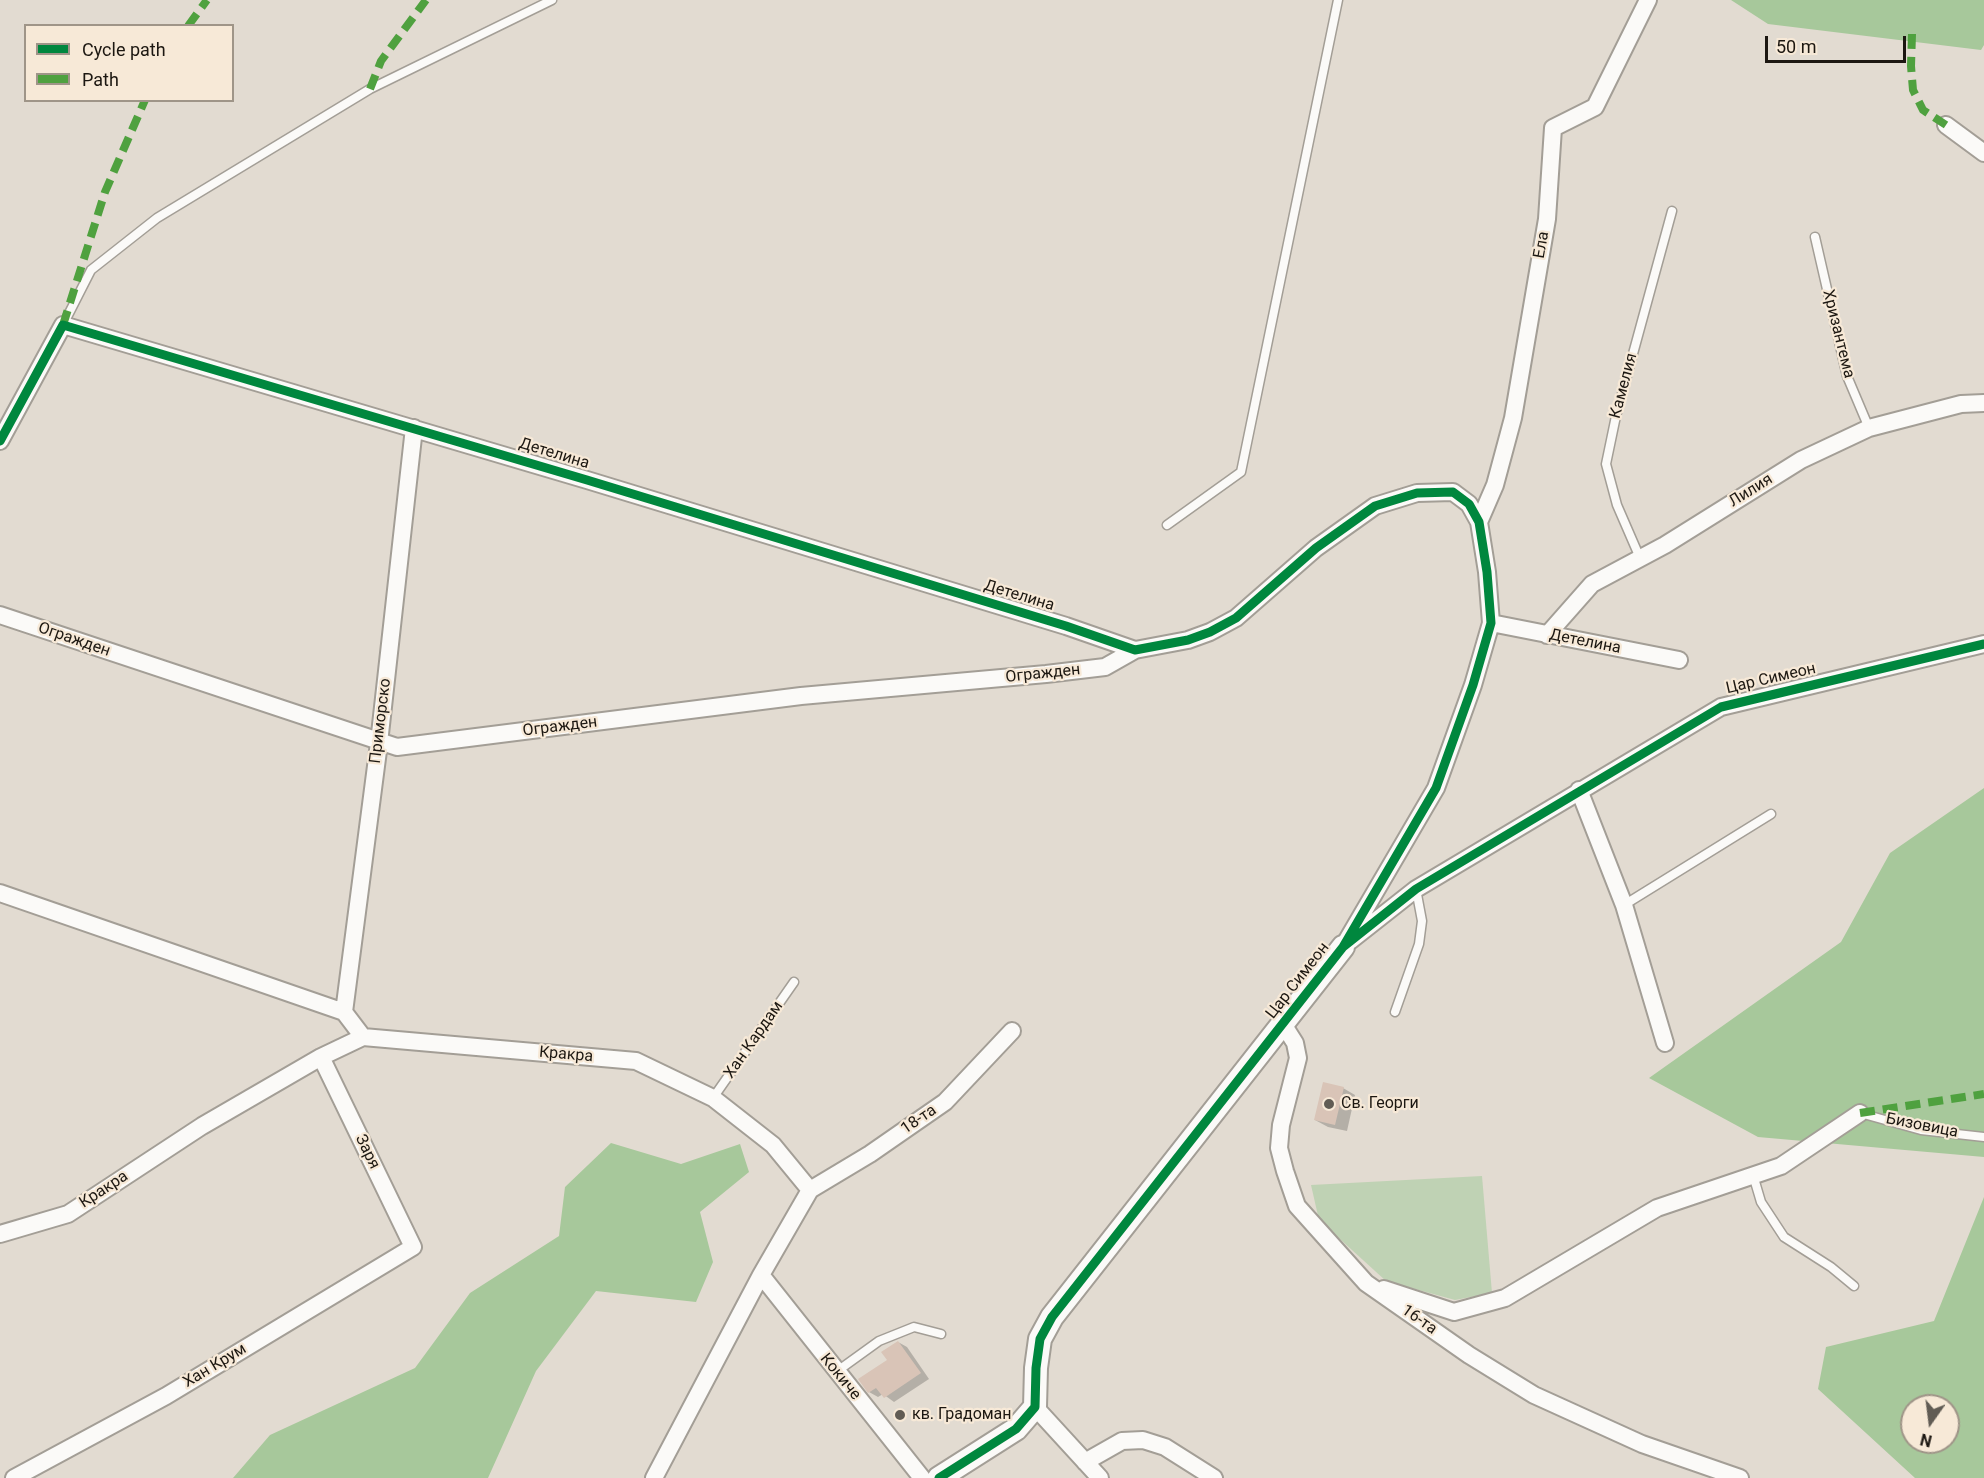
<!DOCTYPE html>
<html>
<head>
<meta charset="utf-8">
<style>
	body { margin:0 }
	#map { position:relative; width:1984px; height:1478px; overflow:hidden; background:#e2dbd1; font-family:Roboto,sans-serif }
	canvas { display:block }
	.legend { position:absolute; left:24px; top:24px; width:210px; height:78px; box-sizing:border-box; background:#f7e9d7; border:2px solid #9f9588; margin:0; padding:8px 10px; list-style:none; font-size:18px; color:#1c1711 }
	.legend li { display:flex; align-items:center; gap:12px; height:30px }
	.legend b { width:30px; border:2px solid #9f9588 }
	.north { position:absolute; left:1900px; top:1394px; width:60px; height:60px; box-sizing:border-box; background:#f7e9d7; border:2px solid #9f9588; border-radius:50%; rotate:194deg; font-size:16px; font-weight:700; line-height:24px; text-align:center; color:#1c1711 }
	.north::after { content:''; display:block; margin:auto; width:21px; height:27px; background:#615c54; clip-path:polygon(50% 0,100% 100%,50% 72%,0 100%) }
	.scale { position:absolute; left:1765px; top:36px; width:141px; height:27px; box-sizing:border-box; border:3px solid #1c1711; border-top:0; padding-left:8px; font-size:18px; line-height:21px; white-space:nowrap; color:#1c1711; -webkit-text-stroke:4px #f7e9d7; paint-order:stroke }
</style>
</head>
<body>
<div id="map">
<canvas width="1984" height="1478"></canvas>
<ul class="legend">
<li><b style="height:8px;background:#00873e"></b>Cycle path</li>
<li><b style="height:8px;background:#4fa13f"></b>Path</li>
</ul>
<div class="north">N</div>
<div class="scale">50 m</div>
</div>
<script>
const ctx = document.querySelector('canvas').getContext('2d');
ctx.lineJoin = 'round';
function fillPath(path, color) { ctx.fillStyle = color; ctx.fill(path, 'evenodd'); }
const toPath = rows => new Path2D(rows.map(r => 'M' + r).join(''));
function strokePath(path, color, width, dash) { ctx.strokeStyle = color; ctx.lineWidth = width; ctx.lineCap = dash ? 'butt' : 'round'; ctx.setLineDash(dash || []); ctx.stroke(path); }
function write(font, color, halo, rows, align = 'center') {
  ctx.font = font + ' Roboto,sans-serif'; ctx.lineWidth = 4.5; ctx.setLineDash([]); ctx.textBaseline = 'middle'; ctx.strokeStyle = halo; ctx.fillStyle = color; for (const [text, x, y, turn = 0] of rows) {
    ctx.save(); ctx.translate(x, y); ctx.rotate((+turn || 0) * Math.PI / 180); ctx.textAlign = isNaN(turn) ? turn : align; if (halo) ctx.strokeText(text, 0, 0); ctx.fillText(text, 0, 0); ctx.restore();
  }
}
fillPath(toPath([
	[1482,1176,1492,1293,1455,1300,1386,1281,1319,1220,1311,1185]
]), '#bfd2b4');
fillPath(toPath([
	[1731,0,1984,0,1984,45,1981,50,1768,24],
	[1984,788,1984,1157,1758,1137,1649,1078,1841,942,1890,853],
	[611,1143,681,1164,740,1144,749,1172,700,1212,713,1262,696,1302,596,1291,536,1371,488,1478,233,1478,270,1435,415,1368,470,1293,559,1236,565,1187],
	[1984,1197,1984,1478,1915,1478,1818,1389,1826,1347,1934,1321],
	[1912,1406,1948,1406,1948,1442,1912,1442]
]), '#a7c89b');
fillPath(toPath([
	[1343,1088,1355,1095,1347,1131,1328,1127,1315,1120],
	[898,1342,907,1347,929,1379,894,1402,883,1394,878,1397,869,1392]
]), '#0003');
fillPath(toPath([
	[1323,1082,1344,1087,1335,1125,1314,1120],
	[898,1341,921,1373,884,1398,876,1388,868,1393,858,1379,887,1360,881,1352]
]), '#d9c4b7');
const lane = toPath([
	[1815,237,1847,376,1869,428],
	[63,325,91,270,157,218,370,89,552,0],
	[1167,525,1241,472,1338,0],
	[1640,558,1617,505,1606,464,1616,416,1672,211],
	[1624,905,1771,814],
	[1395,1012,1419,944,1422,921,1416,889],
	[713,1098,794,982],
	[1860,1113,1921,1130,1984,1137],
	[1753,1175,1761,1202,1784,1237,1831,1267,1854,1286],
	[836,1372,879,1341,914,1327,941,1334]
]);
const street = toPath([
	[1946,125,1984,153],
	[0,441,63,325,587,480,1066,626,1135,650,1188,640,1210,632,1236,618,1316,548,1375,506,1417,493,1453,492,1469,504,1479,522,1487,572,1491,623,1473,685,1436,788,1343,947],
	[1479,522,1495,485,1513,418,1547,219,1553,128,1595,107,1648,0],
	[0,615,397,747,801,696,1046,674,1105,667,1135,650],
	[1491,623,1679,660],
	[1547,635,1592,584,1665,545,1801,460,1869,428,1961,404,1984,403],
	[1579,790,1624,905,1665,1043],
	[0,893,344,1012,363,1037],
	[1350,941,1416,889,1721,707,1984,644],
	[344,1012,379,743,414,428],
	[1283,1024,1295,1043,1298,1058,1281,1125,1279,1148,1285,1171,1297,1206,1366,1283,1469,1355,1534,1395,1642,1444,1740,1478],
	[810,1190,870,1154,945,1102,1012,1031],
	[0,1234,68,1214,202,1126,321,1057,363,1037,636,1061,713,1098,773,1145,810,1190,761,1275,654,1478],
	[761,1275,922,1478],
	[1384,1289,1454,1312,1505,1298,1657,1208,1781,1166,1860,1113],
	[1035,1407,1100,1478],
	[1085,1462,1122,1441,1143,1440,1165,1447,1214,1478],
	[14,1478,166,1396,413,1247,321,1057]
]);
const secondary = toPath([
	[939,1478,1016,1429,1035,1407,1036,1368,1040,1339,1052,1317,1343,947]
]);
strokePath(lane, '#a39e96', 11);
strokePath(street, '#a39e96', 20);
strokePath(secondary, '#a39e96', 26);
strokePath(lane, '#fbfaf8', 8);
strokePath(street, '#fbfaf8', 16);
strokePath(secondary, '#fbfaf8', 22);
strokePath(toPath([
	[188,26,207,0],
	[1912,34,1911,66,1913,90,1923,110,1946,125],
	[370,89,381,61,426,0],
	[63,325,105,192,145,100],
	[1860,1113,1984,1094]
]), '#4fa13f', 8, [15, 8]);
strokePath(toPath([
	[0,441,63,325,587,480,1066,626,1135,650,1188,640,1210,632,1236,618,1316,548,1375,506,1417,493,1453,492,1469,504,1479,522,1487,572,1491,623,1473,685,1436,788,1343,947],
	[939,1478,1016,1429,1035,1407,1036,1368,1040,1339,1052,1317,1343,947,1416,889,1721,707,1984,644]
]), '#00873e', 9);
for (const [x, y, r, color] of [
	[1329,1104,6,"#615c54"],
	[900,1415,6,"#615c54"]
]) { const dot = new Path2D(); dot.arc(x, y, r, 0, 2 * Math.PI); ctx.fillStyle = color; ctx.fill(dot); strokePath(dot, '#f7e9d7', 2); }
write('16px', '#1c1711', '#f7e9d7', [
	["Ела",1542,245,-80],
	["Хризантема",1838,334,76],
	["Камелия",1624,386,-75],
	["Детелина",554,454,17],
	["Лилия",1751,491,-32],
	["Детелина",1019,596,17],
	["Огражден",74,640,19],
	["Детелина",1585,642,11],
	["Огражден",1043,674,-6],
	["Цар Симеон",1771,679,-13],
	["Приморско",381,721,-83],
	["Огражден",560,727,-7],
	["Цар Симеон",1298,981,-52],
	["Хан Кардам",754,1040,-55],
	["Кракра",566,1055,5],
	["18-та",919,1120,-34],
	["Бизовица",1922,1126,11],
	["Заря",367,1152,64],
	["Кракра",104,1190,-33],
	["16-та",1419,1320,35],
	["Хан Крум",215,1366,-31],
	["Кокиче",840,1377,51]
]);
write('16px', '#1c1711', '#f7e9d7', [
	["Св. Георги",1341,1104],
	["кв. Градоман",912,1415]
], 'left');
</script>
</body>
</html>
